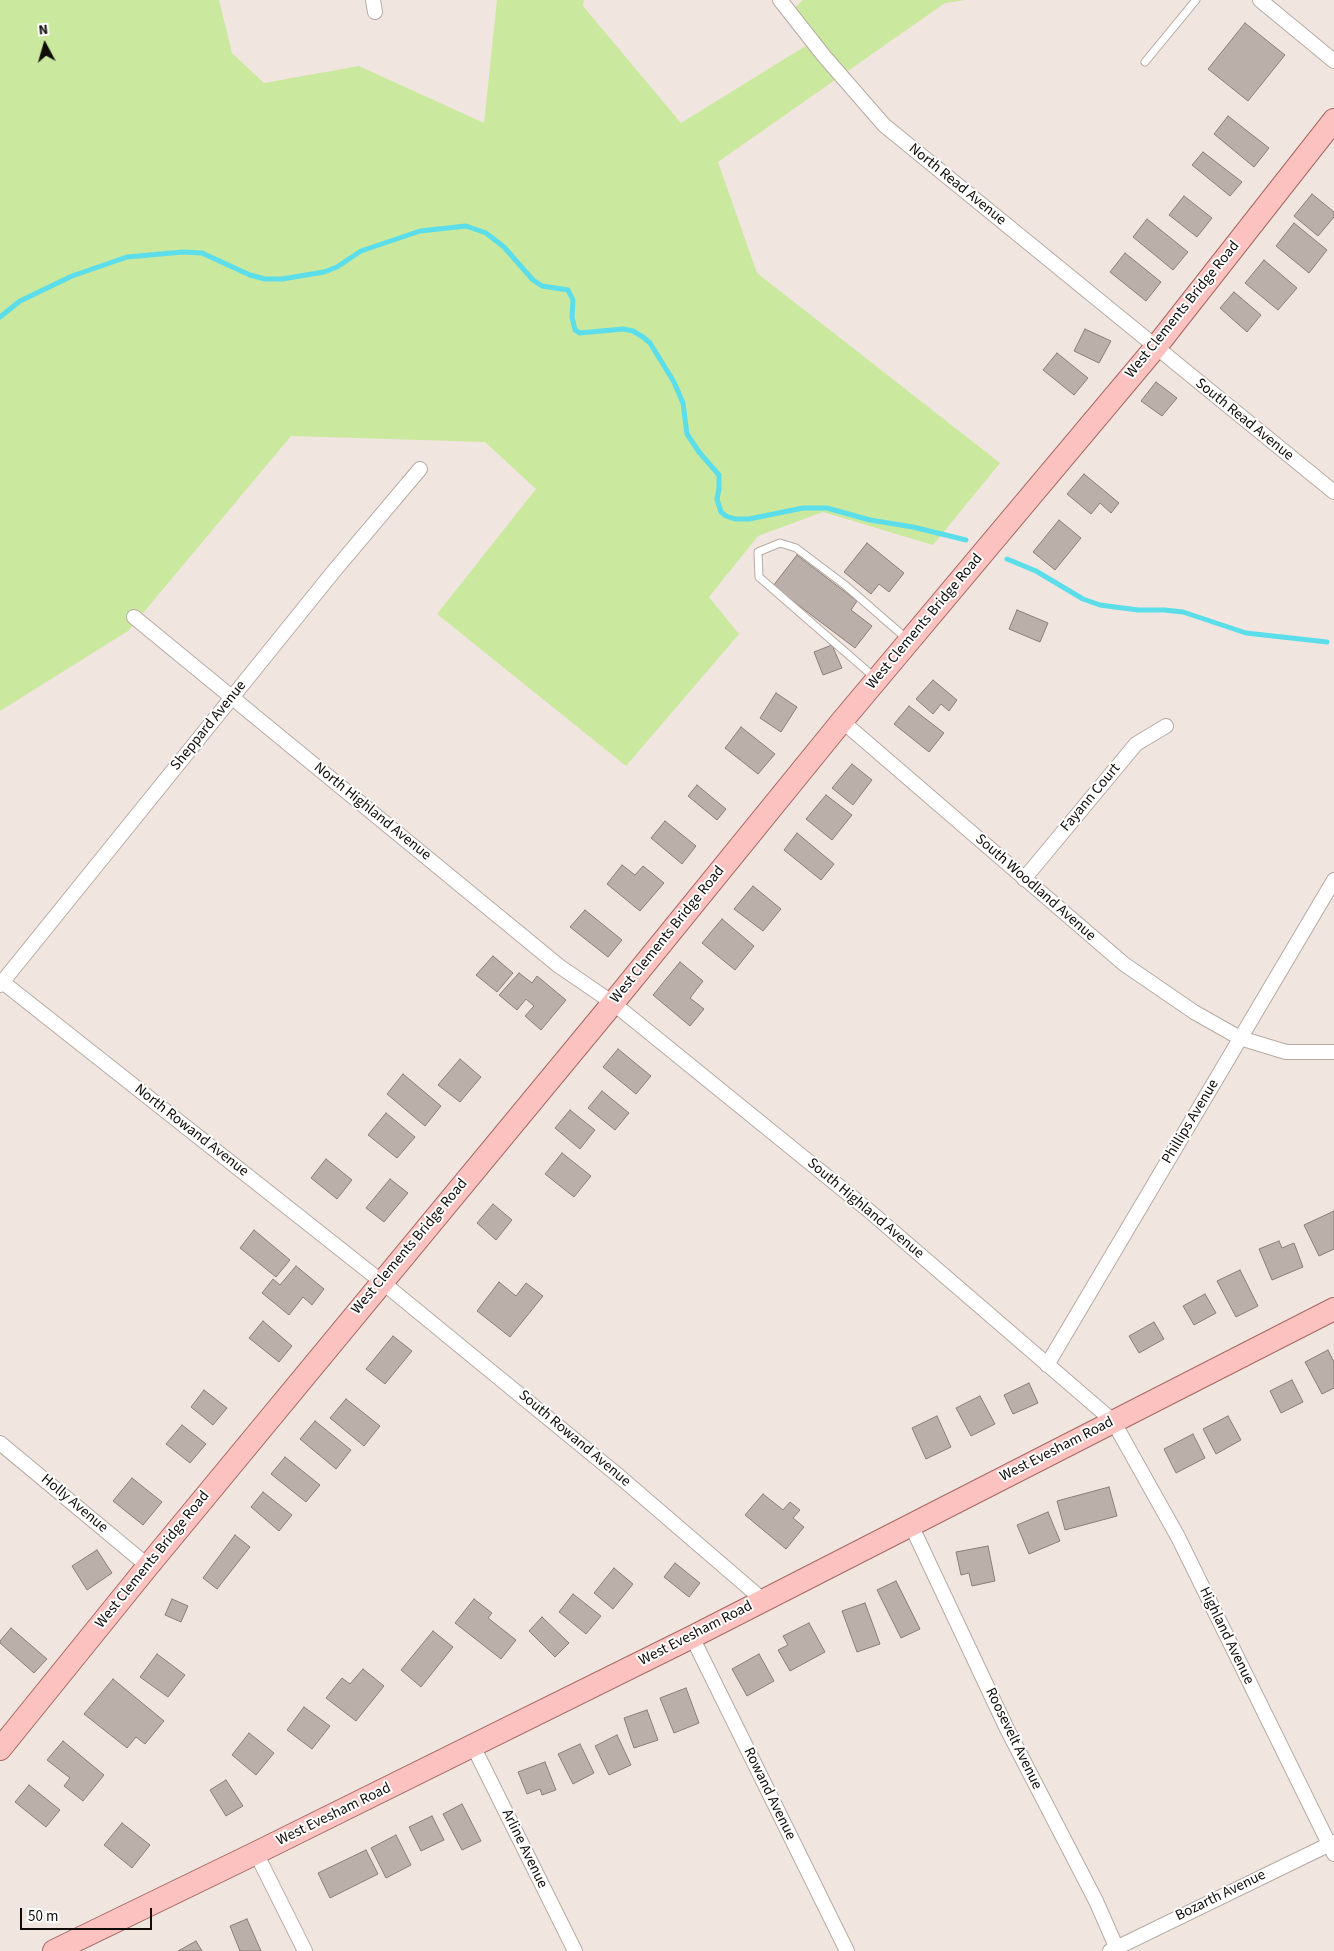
<!DOCTYPE html>
<html>
<head>
<meta charset="utf-8">
<style>
	body { margin:0 }
	#map { position:relative; width:1334px; height:1951px; overflow:hidden; background:#f1e6df; font-family:"Source Sans 3",sans-serif }
	canvas { display:block }
	.north { position:absolute; left:20px; top:20px; width:50px; height:50px; -webkit-text-stroke:4px #fff; paint-order:stroke; rotate:354deg; font-size:14px; font-weight:700; line-height:20px; text-align:center; color:#0f0c09 }
	.north::after { content:''; display:block; margin:auto; width:18px; height:22px; background:#0f0c09; clip-path:polygon(50% 0,100% 100%,50% 72%,0 100%) }
	.scale { position:absolute; left:20px; top:1908px; width:132px; height:22px; box-sizing:border-box; border:2px solid #0f0c09; border-top:0; padding-left:6px; font-size:15px; line-height:18px; white-space:nowrap; color:#0f0c09; -webkit-text-stroke:4px #fff; paint-order:stroke }
</style>
</head>
<body>
<div id="map">
<canvas width="1334" height="1951"></canvas>
<div class="north">N</div>
<div class="scale">50 m</div>
</div>
<script>
const ctx = document.querySelector('canvas').getContext('2d');
ctx.lineJoin = 'round';
function fillPath(path, color) { ctx.fillStyle = color; ctx.fill(path, 'evenodd'); }
const toPath = rows => new Path2D(rows.map(r => 'M' + r).join(''));
function strokePath(path, color, width, dash) { ctx.strokeStyle = color; ctx.lineWidth = width; ctx.lineCap = dash ? 'butt' : 'round'; ctx.setLineDash(dash || []); ctx.stroke(path); }
function write(font, color, halo, rows, align = 'center') {
  ctx.font = font + ' "Source Sans 3",sans-serif'; ctx.lineWidth = 4; ctx.setLineDash([]); ctx.textBaseline = 'middle'; ctx.strokeStyle = halo; ctx.fillStyle = color; for (const [text, x, y, turn = 0] of rows) {
    ctx.save(); ctx.translate(x, y); ctx.rotate((+turn || 0) * Math.PI / 180); ctx.textAlign = isNaN(turn) ? turn : align; if (halo) ctx.strokeText(text, 0, 0); ctx.fillText(text, 0, 0); ctx.restore();
  }
}
fillPath(toPath([
	[0,0,219,0,232,53,264,83,359,66,484,123,497,0,584,0,583,6,681,123,812,42,787,15,803,0,965,0,945,3,718,162,757,273,1000,463,933,545,823,512,758,536,709,597,739,634,626,766,437,614,536,489,485,442,291,436,128,631,0,711]
]), '#cae89e');
strokePath(toPath([
	[0,317,20,301,72,276,127,257,183,252,202,253,250,275,265,279,282,279,324,272,337,267,361,251,420,231,466,226,486,233,504,247,533,280,542,286,568,290,573,300,572,317,575,330,580,333,623,329,633,331,643,337,650,343,674,382,683,403,687,434,699,452,719,475,719,489,717,499,721,512,726,516,735,519,749,519,803,508,827,508,870,520,913,527,966,540],
	[1007,559,1036,571,1083,599,1100,605,1138,610,1164,610,1183,612,1246,633,1327,642]
]), '#5bddea', 5);
const building = toPath([
	[1245,23,1285,55,1248,101,1208,69,1245,23],
	[1228,116,1269,148,1254,167,1214,134,1228,116],
	[1203,152,1242,182,1230,196,1192,165,1203,152],
	[1312,194,1334,212,1334,217,1318,236,1294,216,1312,194],
	[1184,196,1212,218,1197,237,1169,215,1184,196],
	[1147,219,1188,252,1173,270,1133,237,1147,219],
	[1294,223,1327,250,1309,273,1276,246,1294,223],
	[1125,253,1161,282,1146,301,1110,272,1125,253],
	[1264,260,1297,288,1278,310,1245,283,1264,260],
	[1234,292,1261,315,1247,332,1220,308,1234,292],
	[1085,329,1111,341,1099,363,1074,351,1085,329],
	[1057,353,1088,378,1074,395,1043,370,1057,353],
	[1156,382,1177,398,1162,416,1141,401,1156,382],
	[1084,474,1119,503,1111,513,1100,503,1091,514,1067,494,1084,474],
	[1059,520,1081,538,1055,570,1033,552,1059,520],
	[867,543,904,573,889,592,879,584,871,594,844,572,867,543],
	[797,555,857,601,851,610,872,626,855,648,773,586,797,555],
	[1017,610,1048,623,1040,642,1009,629,1017,610],
	[832,645,842,668,823,675,814,652,832,645],
	[933,680,957,700,949,711,941,704,933,714,916,699,933,680],
	[776,693,797,707,781,732,760,718,776,693],
	[909,706,944,733,929,752,894,724,909,706],
	[741,727,775,754,758,774,725,748,741,727],
	[852,764,872,780,853,805,832,788,852,764],
	[697,785,726,809,717,820,688,796,697,785],
	[826,795,852,815,832,840,806,819,826,795],
	[665,821,696,846,682,864,651,838,665,821],
	[797,833,834,864,821,880,784,850,797,833],
	[622,865,635,875,643,866,664,883,640,911,607,884,622,865],
	[753,886,781,909,763,931,734,909,753,886],
	[585,910,622,940,608,957,570,927,585,910],
	[722,919,754,946,735,970,702,943,722,919],
	[493,956,513,973,497,992,476,975,493,956],
	[680,962,703,981,690,998,704,1009,690,1026,653,995,680,962],
	[519,973,532,983,537,976,566,1000,541,1030,525,1016,534,1006,526,999,517,1010,499,995,519,973],
	[618,1049,651,1076,636,1094,603,1067,618,1049],
	[460,1059,481,1077,460,1102,438,1085,460,1059],
	[403,1074,441,1106,425,1126,387,1094,403,1074],
	[602,1091,629,1113,615,1130,588,1108,602,1091],
	[570,1110,595,1130,580,1149,555,1128,570,1110],
	[386,1113,415,1137,397,1158,368,1135,386,1113],
	[562,1153,591,1176,574,1197,545,1174,562,1153],
	[326,1159,352,1180,337,1199,311,1178,326,1159],
	[390,1179,408,1193,384,1222,366,1208,390,1179],
	[493,1204,512,1220,496,1240,477,1223,493,1204],
	[1334,1211,1334,1249,1319,1256,1304,1225,1334,1211],
	[254,1230,290,1260,276,1277,240,1248,254,1230],
	[1279,1241,1282,1248,1294,1243,1303,1267,1272,1280,1259,1249,1279,1241],
	[296,1266,324,1289,312,1305,303,1297,289,1315,262,1293,273,1279,280,1285,296,1266],
	[1240,1270,1258,1306,1236,1317,1217,1281,1240,1270],
	[499,1282,516,1296,526,1283,543,1296,510,1337,477,1311,499,1282],
	[1205,1294,1216,1313,1194,1325,1183,1306,1205,1294],
	[263,1321,292,1346,279,1362,249,1338,263,1321],
	[1154,1322,1164,1339,1139,1353,1129,1336,1154,1322],
	[393,1336,412,1351,385,1384,366,1369,393,1336],
	[1328,1350,1334,1362,1334,1388,1322,1394,1305,1362,1328,1350],
	[1292,1380,1303,1402,1281,1413,1270,1391,1292,1380],
	[1029,1383,1038,1403,1013,1414,1004,1395,1029,1383],
	[204,1390,227,1408,213,1425,191,1407,204,1390],
	[980,1396,995,1424,971,1436,956,1408,980,1396],
	[346,1399,380,1426,364,1446,330,1418,346,1399],
	[937,1416,951,1447,926,1459,912,1428,937,1416],
	[1228,1416,1241,1440,1216,1454,1203,1429,1228,1416],
	[315,1421,351,1450,336,1469,300,1439,315,1421],
	[182,1425,206,1444,190,1463,166,1444,182,1425],
	[1193,1434,1205,1458,1176,1473,1164,1449,1193,1434],
	[285,1457,320,1485,306,1502,271,1474,285,1457],
	[132,1478,162,1502,143,1525,113,1501,132,1478],
	[1109,1487,1117,1516,1065,1530,1057,1501,1109,1487],
	[263,1492,292,1515,279,1531,251,1507,263,1492],
	[763,1494,783,1510,790,1502,800,1510,793,1518,804,1527,786,1549,745,1515,763,1494],
	[1048,1512,1060,1541,1029,1554,1017,1525,1048,1512],
	[235,1535,250,1547,217,1589,203,1578,235,1535],
	[988,1546,995,1581,972,1586,969,1573,961,1575,956,1552,988,1546],
	[97,1550,112,1573,87,1590,72,1566,97,1550],
	[675,1563,700,1583,689,1597,664,1577,675,1563],
	[614,1568,633,1584,613,1609,594,1593,614,1568],
	[896,1581,920,1629,901,1638,877,1590,896,1581],
	[573,1594,601,1616,586,1634,559,1612,573,1594],
	[172,1599,188,1606,181,1622,165,1615,172,1599],
	[474,1599,492,1613,488,1618,516,1640,501,1659,455,1623,474,1599],
	[865,1603,880,1644,857,1652,842,1611,865,1603],
	[542,1617,569,1643,555,1657,529,1631,542,1617],
	[809,1623,825,1652,790,1671,778,1650,788,1645,783,1636,809,1623],
	[11,1628,47,1659,34,1673,0,1643,0,1641,11,1628],
	[433,1631,453,1647,421,1687,401,1670,433,1631],
	[157,1654,185,1675,168,1697,140,1677,157,1654],
	[759,1654,774,1681,747,1696,732,1669,759,1654],
	[363,1669,384,1686,356,1721,326,1698,342,1678,350,1684,363,1669],
	[113,1679,164,1721,145,1744,136,1737,127,1748,84,1714,113,1679],
	[686,1688,699,1723,674,1733,660,1698,686,1688],
	[304,1707,330,1726,312,1749,287,1730,304,1707],
	[647,1710,658,1740,634,1748,624,1718,647,1710],
	[249,1733,274,1753,256,1775,232,1755,249,1733],
	[617,1735,631,1765,609,1775,595,1746,617,1735],
	[63,1741,104,1775,83,1801,64,1786,70,1778,47,1760,63,1741],
	[580,1744,594,1773,573,1784,558,1754,580,1744],
	[545,1762,556,1790,542,1795,540,1789,527,1794,518,1772,545,1762],
	[226,1780,243,1806,226,1816,210,1790,226,1780],
	[29,1785,60,1810,46,1827,15,1802,29,1785],
	[462,1804,481,1841,462,1850,443,1814,462,1804],
	[432,1816,444,1840,421,1851,409,1827,432,1816],
	[122,1823,150,1845,132,1868,104,1845,122,1823],
	[396,1835,411,1865,386,1878,371,1848,396,1835],
	[366,1850,378,1874,330,1898,318,1873,366,1850],
	[247,1919,261,1951,240,1951,230,1926,247,1919],
	[196,1941,202,1951,178,1951,196,1941]
]);
fillPath(building, '#bab0a9');
strokePath(building, '#897f79', 1);
const service = toPath([
	[1145,62,1196,0],
	[874,677,759,577,758,552,780,543,796,548,845,585,907,639]
]);
const minor = toPath([
	[373,0,375,12],
	[780,0,824,56,884,125,1334,492],
	[1260,0,1334,61],
	[134,617,559,966,613,1003,867,1209,1113,1421,1178,1537,1334,1854],
	[842,721,1124,964,1194,1012,1240,1038,1286,1052,1334,1052],
	[1024,879,1136,744,1166,726],
	[0,980,382,1282,620,1477,763,1600],
	[0,985,334,571,420,469],
	[1047,1365,1334,880],
	[0,1443,148,1566],
	[911,1525,1007,1729,1096,1901,1118,1951],
	[692,1637,847,1951],
	[473,1746,575,1951],
	[256,1853,305,1951],
	[1110,1951,1334,1842]
]);
const primary = toPath([
	[0,1749,148,1566,613,1003,842,721,1155,348,1334,120],
	[54,1951,256,1853,692,1637,1334,1309]
]);
strokePath(service, '#b5aba4', 9);
strokePath(minor, '#b5aba4', 16);
strokePath(primary, '#a66863', 24);
strokePath(service, '#fff', 7);
strokePath(minor, '#fff', 14);
strokePath(primary, '#fbc2bf', 22);
write('15px', '#0f0c09', '#fff', [
	["North Read Avenue",957,185,39],
	["West Clements Bridge Road",1183,310,-51],
	["South Read Avenue",1244,420,39],
	["West Clements Bridge Road",925,622,-50],
	["Sheppard Avenue",209,726,-51],
	["Fayann Court",1091,798,-50],
	["North Highland Avenue",372,812,39],
	["South Woodland Avenue",1035,888,41],
	["West Clements Bridge Road",668,935,-51],
	["Phillips Avenue",1191,1122,-59],
	["North Rowand Avenue",191,1131,38],
	["South Highland Avenue",865,1209,40],
	["West Clements Bridge Road",410,1247,-50],
	["South Rowand Avenue",574,1439,40],
	["West Evesham Road",1057,1450,-27],
	["Holly Avenue",74,1504,40],
	["West Clements Bridge Road",153,1560,-51],
	["West Evesham Road",696,1634,-27],
	["Highland Avenue",1226,1636,64],
	["Roosevelt Avenue",1013,1739,64],
	["Rowand Avenue",769,1794,64],
	["West Evesham Road",334,1815,-26],
	["Arline Avenue",524,1849,64],
	["Bozarth Avenue",1221,1896,-26]
]);
</script>
</body>
</html>
